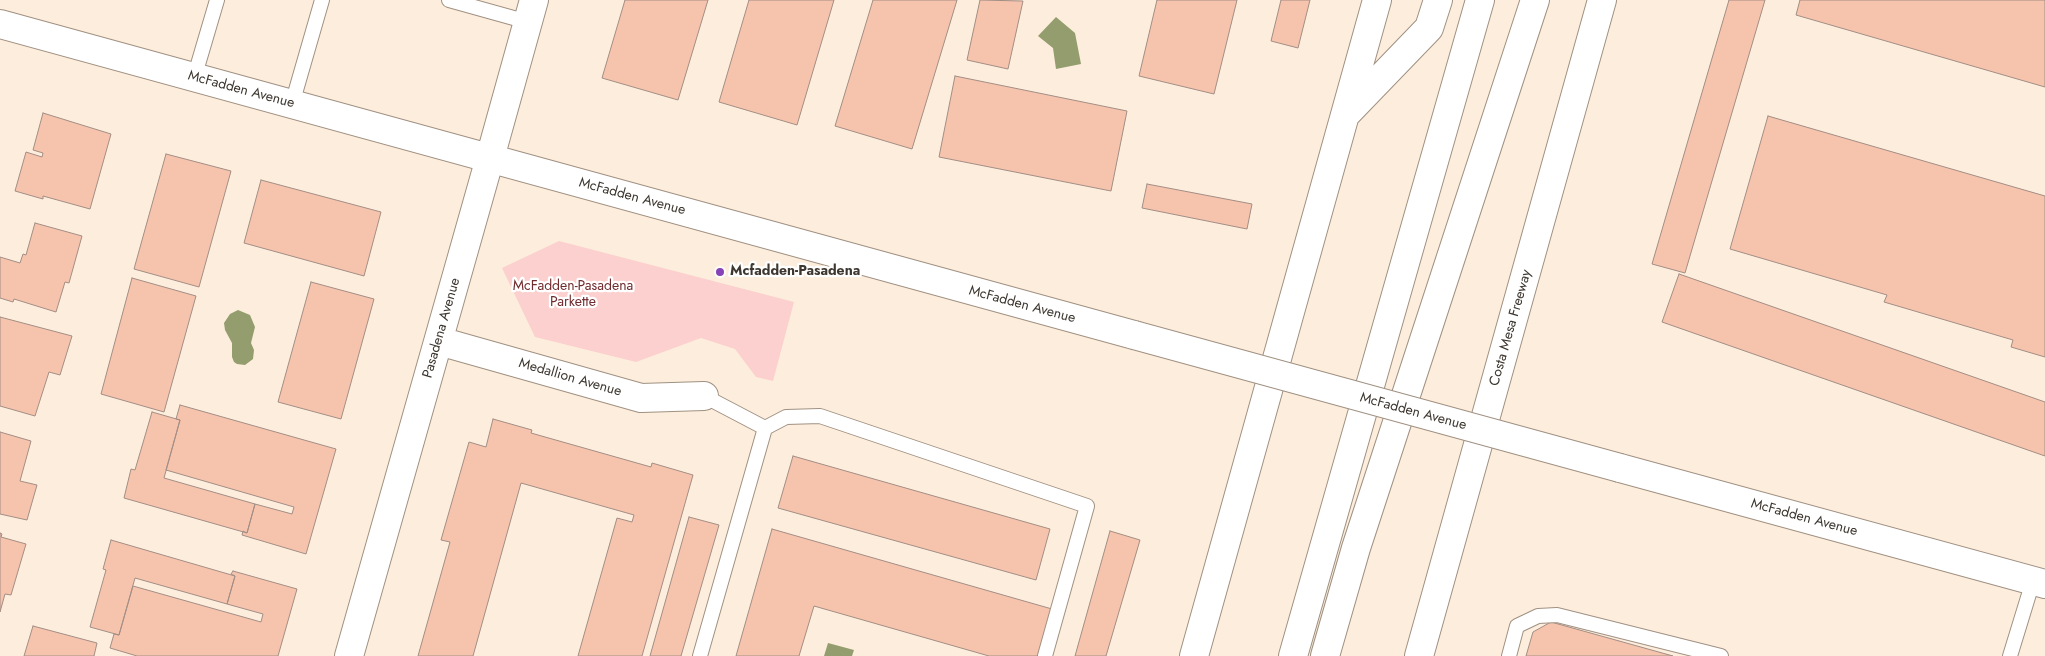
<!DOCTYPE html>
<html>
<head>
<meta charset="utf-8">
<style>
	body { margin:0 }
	canvas { display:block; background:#fdeddc }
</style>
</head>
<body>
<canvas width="2045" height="656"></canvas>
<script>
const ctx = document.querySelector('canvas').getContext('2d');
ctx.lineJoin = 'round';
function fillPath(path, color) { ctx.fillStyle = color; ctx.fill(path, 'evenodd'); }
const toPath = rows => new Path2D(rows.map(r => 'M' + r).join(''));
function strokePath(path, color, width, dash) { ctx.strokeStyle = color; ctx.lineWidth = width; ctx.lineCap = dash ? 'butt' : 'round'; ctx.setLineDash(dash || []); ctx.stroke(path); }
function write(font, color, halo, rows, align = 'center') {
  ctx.font = font + ' Jost,sans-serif'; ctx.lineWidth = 4.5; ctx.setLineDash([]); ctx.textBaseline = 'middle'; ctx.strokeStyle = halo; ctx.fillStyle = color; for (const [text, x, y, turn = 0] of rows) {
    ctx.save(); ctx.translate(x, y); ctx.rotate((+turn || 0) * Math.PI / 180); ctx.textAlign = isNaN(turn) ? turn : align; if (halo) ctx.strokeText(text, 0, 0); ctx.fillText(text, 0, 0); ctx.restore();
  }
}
fillPath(toPath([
	[559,241,794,302,773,381,756,377,735,349,701,338,636,362,535,337,502,268]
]), '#fbd0ce');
fillPath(toPath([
	[1056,17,1075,33,1081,64,1056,69,1053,48,1038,36],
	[238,310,250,315,255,327,251,343,254,350,253,359,245,365,237,364,234,362,232,357,232,343,225,330,224,323,230,314],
	[828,643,854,650,852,656,824,656]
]), '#949d6e');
const building = toPath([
	[625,0,708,0,678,100,602,78,625,0],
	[749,0,834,0,797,125,719,102,749,0],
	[873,0,957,0,912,149,835,126,873,0],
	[980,0,1023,1,1008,69,967,60,980,0],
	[1157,0,1237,0,1214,94,1139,76,1157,0],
	[1281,0,1310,0,1298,48,1271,41,1281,0],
	[1729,0,1765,0,1685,273,1652,264,1729,0],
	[1800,0,2045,0,2045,87,1796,15,1800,0],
	[955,76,1127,111,1111,191,939,157,955,76],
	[43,113,111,134,90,209,43,196,43,199,15,191,26,152,42,157,43,153,33,150,43,113],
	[1768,116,2045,196,2045,357,2011,347,2013,340,1884,302,1887,295,1730,249,1768,116],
	[166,154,231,171,199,287,134,269,166,154],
	[261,180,381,212,364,276,244,243,261,180],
	[1147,184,1252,204,1247,229,1142,208,1147,184],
	[35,223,82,236,69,283,65,282,56,312,14,299,13,302,0,298,0,257,20,263,23,254,26,255,35,223],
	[1679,274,2045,402,2045,456,1662,322,1679,274],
	[132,278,196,296,164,412,101,394,132,278],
	[311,282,374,299,341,419,278,402,311,282],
	[0,317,72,336,60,375,49,372,35,416,0,406,0,317],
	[180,405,336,449,306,554,242,535,243,531,247,533,255,504,292,514,294,507,166,470,180,420,176,419,180,405],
	[152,412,180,420,164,478,255,504,247,533,124,498,131,469,135,470,152,412],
	[493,419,532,430,531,433,651,467,652,463,693,475,642,656,578,656,617,518,632,522,634,515,521,483,473,656,418,656,450,542,441,540,469,442,486,447,493,419],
	[0,432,31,441,20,481,37,485,27,520,0,514,0,432],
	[793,456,1050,529,1036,580,778,508,793,456],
	[689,517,719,525,681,656,650,656,689,517],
	[772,529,1052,609,1039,656,989,656,814,606,799,656,736,656,772,529],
	[1110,531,1140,540,1106,656,1075,656,1110,531],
	[0,533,2,534,1,537,26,544,11,595,5,594,0,612,0,533],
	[111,540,235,576,227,604,135,578,119,635,90,627,106,570,103,569,111,540],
	[233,571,297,589,278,656,137,656,110,648,114,634,119,635,133,586,261,622,263,614,227,604,235,576,231,574,233,571],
	[1551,622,1673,656,1526,656,1533,632,1551,622],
	[33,626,97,643,94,656,24,656,33,626]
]);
fillPath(building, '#f6c3ac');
strokePath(building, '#a38e85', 1);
const lane = toPath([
	[449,0,528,22],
	[194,78,217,0],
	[292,104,322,0],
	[704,396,765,428,786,417,820,416,1087,506,1045,656],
	[700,656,765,428],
	[1509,656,1517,626,1538,616,1557,615,1721,656],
	[2010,656,2033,581]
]);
const street = toPath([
	[439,341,641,398,704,396],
	[349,656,490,158]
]);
const secondary = toPath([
	[0,24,1134,335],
	[490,158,534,0],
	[1620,468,2045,584]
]);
const highway = toPath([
	[1347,113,1429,28,1438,0],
	[1194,656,1377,0],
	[1293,656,1480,0],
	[1325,656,1356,548,1535,0],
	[1419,656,1602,0]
]);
strokePath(lane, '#a09182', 16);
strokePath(street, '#a09182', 30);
strokePath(secondary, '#a09182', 30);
strokePath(highway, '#a09182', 30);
strokePath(lane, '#fff', 14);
strokePath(street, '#fff', 28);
strokePath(secondary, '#fff', 28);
strokePath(highway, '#fff', 28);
const secondaryBridge = toPath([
	[1134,335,1620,468]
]);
strokePath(secondaryBridge, '#a09182', 30, []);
strokePath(secondaryBridge, '#fff', 28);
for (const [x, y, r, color] of [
	[720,272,5,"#8643b7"]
]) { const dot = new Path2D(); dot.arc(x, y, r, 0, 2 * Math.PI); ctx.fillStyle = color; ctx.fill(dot); strokePath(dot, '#fff', 2); }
write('14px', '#3d3730', '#fff', [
	["McFadden Avenue",241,90,15],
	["McFadden Avenue",632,197,15],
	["McFadden Avenue",1022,305,15],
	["Pasadena Avenue",442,328,-74],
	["Costa Mesa Freeway",1511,328,-74],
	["Medallion Avenue",570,378,16],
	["McFadden Avenue",1413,412,15],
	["McFadden Avenue",1804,518,15]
]);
write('bold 14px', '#3d3730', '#fff', [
	["Mcfadden-Pasadena",730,272]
], 'left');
write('14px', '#702c2e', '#fff', [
	["McFadden-Pasadena",573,287],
	["Parkette",573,303]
]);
</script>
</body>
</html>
